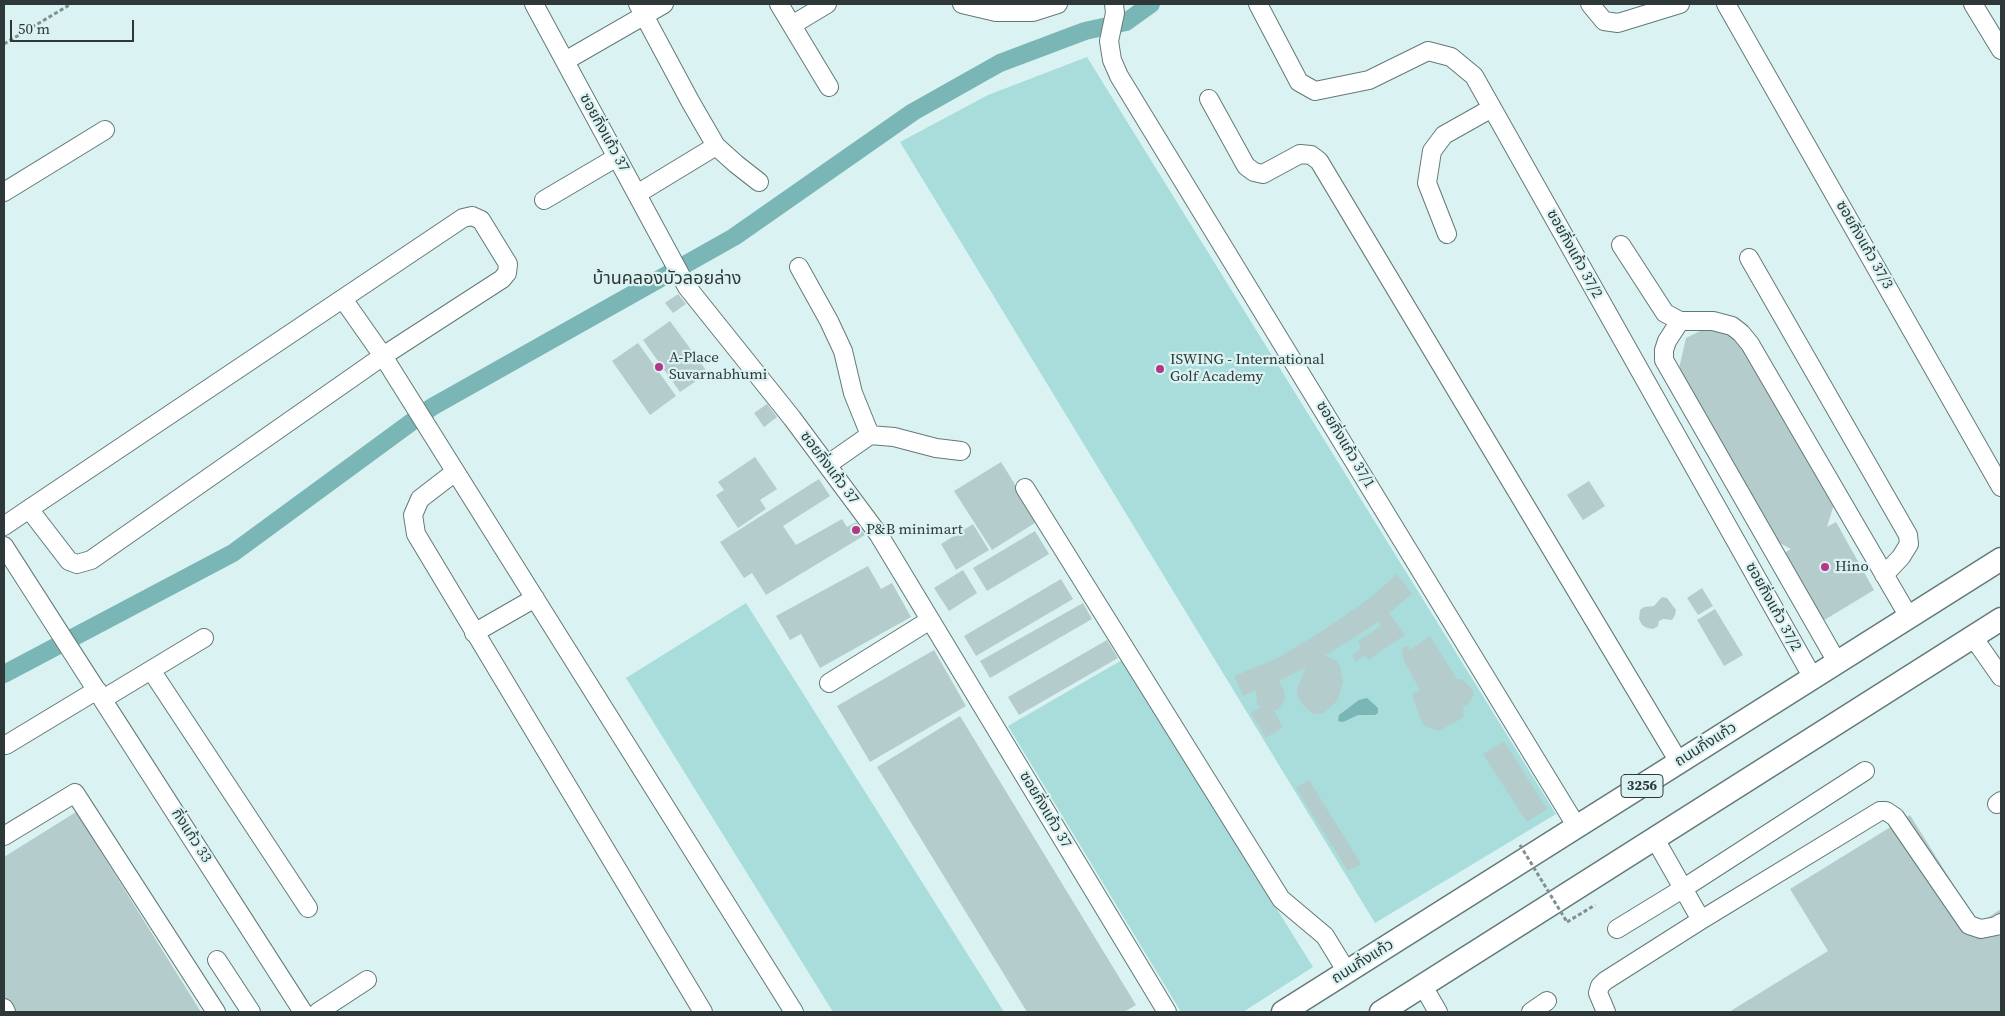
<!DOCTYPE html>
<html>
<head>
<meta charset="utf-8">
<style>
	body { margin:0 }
	#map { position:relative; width:2005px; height:1016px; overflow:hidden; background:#daf3f2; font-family:"Source Serif 4",serif }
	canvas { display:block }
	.frame { position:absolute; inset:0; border:5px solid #2f3838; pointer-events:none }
	.scale { position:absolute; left:10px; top:20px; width:124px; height:22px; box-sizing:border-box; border:2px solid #2f3838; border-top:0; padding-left:6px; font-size:15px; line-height:18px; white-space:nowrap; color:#2f3838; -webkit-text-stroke:4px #daf3f2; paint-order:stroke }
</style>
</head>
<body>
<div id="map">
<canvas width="2005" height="1016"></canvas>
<div class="frame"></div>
<div class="scale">50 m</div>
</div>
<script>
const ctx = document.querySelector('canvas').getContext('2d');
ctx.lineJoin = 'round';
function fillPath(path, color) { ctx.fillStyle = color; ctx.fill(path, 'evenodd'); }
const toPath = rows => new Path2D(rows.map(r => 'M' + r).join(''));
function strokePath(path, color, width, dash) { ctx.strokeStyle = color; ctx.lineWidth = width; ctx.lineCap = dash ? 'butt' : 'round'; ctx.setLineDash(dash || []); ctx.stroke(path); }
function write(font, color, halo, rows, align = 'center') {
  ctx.font = font + ' "Source Serif 4","Noto Sans Thai",serif'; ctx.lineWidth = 4.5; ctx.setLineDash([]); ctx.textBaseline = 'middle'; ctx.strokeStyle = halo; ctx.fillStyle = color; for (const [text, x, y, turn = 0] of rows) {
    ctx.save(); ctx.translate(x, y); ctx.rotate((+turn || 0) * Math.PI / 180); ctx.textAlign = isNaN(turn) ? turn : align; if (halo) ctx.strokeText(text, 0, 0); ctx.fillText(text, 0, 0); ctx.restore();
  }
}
fillPath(toPath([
	[1087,57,1556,814,1375,923,900,142,988,95],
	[746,603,1004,1012,833,1012,626,678],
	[1122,660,1313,967,1243,1012,1181,1012,1008,726]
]), '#a8dddc');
fillPath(toPath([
	[1367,698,1378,708,1378,713,1375,715,1358,715,1343,722,1338,721,1339,715,1359,700]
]), '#7ab6b6');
strokePath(toPath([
	[4,674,233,553,432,407,734,237,913,112,1000,63,1085,31,1126,22,1151,4]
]), '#7ab6b6', 18);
fillPath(toPath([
	[678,294,686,304,673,313,665,303],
	[670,321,708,373,680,392,643,340],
	[1706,328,1738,338,1834,504,1827,527,1836,522,1874,590,1821,622,1782,554,1791,549,1774,540,1678,373,1686,338],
	[638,343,676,396,650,415,612,361],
	[767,404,777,417,764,427,754,413],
	[755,457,777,489,760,500,766,509,738,528,716,495,724,490,718,482],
	[1001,462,1038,521,992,550,954,491],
	[819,479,830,496,783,526,796,545,842,519,847,527,856,522,865,535,766,595,752,573,744,578,720,542],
	[1589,481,1605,506,1583,520,1567,495],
	[973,524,989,550,956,570,941,544],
	[1035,531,1049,554,987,591,973,568],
	[868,566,881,589,892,583,911,617,820,668,801,634,790,640,776,616],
	[963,570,977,593,949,611,934,588],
	[1397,574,1412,594,1389,613,1405,635,1368,660,1365,655,1356,662,1352,655,1361,649,1358,641,1381,626,1378,622,1325,656,1334,659,1340,666,1343,682,1338,700,1324,713,1313,714,1303,705,1299,699,1297,694,1298,686,1306,667,1279,681,1284,690,1285,699,1278,710,1274,711,1283,727,1266,738,1251,713,1261,707,1257,704,1256,690,1243,696,1234,676,1278,658,1327,628,1371,597],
	[1061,579,1073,599,976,656,964,636],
	[1702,588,1713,606,1698,615,1687,598],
	[1662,597,1667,598,1676,610,1675,615,1672,620,1663,619,1659,621,1658,626,1653,629,1647,628,1642,625,1639,619,1640,610,1644,607,1654,606],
	[1083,603,1092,619,990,678,980,661],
	[1715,609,1743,655,1724,666,1697,620],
	[1430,636,1457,679,1462,679,1473,690,1474,695,1468,704,1464,706,1463,713,1464,717,1439,731,1429,728,1423,724,1420,718,1412,694,1420,690,1404,661,1402,651,1403,647,1408,646,1410,650],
	[1107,640,1118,658,1019,715,1008,697],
	[934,650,966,706,870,762,837,706],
	[960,716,1136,1005,1124,1012,1027,1012,877,767],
	[1504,741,1547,809,1527,822,1483,754],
	[1309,780,1361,864,1348,871,1296,788],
	[76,812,201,1012,14,1012,4,997,4,857],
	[1910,815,1978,924,2001,909,2001,1012,1729,1012,1828,951,1790,889]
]), '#b5cccc');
const minor = toPath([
	[534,4,687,287,792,418,879,535,1167,1012],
	[638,4,690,101,716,146,736,164,759,182],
	[779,4,829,87],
	[962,4,996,12,1033,12,1058,4],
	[1114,4,1115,13,1109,41,1112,60,1119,76,1577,827],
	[1258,4,1299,82,1315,91,1369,80,1428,51,1451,57,1474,76,1813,678],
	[1590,4,1604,21,1618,23,1680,4],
	[1726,4,2001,487],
	[1973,4,2001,50],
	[792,25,827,4],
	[565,61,664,4],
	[1209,99,1246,166,1254,172,1263,174,1300,154,1311,155,1319,161,1679,762],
	[4,192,105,130],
	[637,194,716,146],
	[544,200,617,157],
	[472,216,481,220,508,264,507,273,502,279,383,356,91,560,77,564,69,561,29,509,463,218,472,216],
	[1447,234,1427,183,1432,151,1444,135,1492,108],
	[1621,245,1665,313,1680,321,1713,321,1732,326,1741,333,1750,344,1909,617],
	[1749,258,1908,535,1909,544,1901,557,1884,575],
	[799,267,829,321,843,351,853,393,870,435],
	[343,299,383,356,794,1012],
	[1680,321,1667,341,1664,350,1664,360,1837,662],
	[827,465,870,435,894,437,936,448,961,451],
	[455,472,420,499,413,515,416,534,703,1012],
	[1025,488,1281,899,1325,936,1347,972],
	[4,526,29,509],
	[4,546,303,1012],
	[474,633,535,598],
	[1973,637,2001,677],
	[151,670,308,908],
	[829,683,930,620],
	[103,699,204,638],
	[6,745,97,690],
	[1997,804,2001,801],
	[4,836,75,793,216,1012],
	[1655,839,1701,920],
	[1617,929,1684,888,1865,771],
	[217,960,251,1012],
	[1423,986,1438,1012],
	[4,1008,6,1012],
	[318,1012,367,980],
	[1531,1012,1547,1001],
	[1606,1012,1598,993,1600,986,1605,981,1701,920,1880,811,1886,811,1895,817,1969,925,1981,929,1996,926,2001,923]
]);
const major = toPath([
	[1283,1012,2001,559],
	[1381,1012,2001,619]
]);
strokePath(minor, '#637979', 20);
strokePath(major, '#637979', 25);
strokePath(toPath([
	[4,44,71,4],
	[1567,922,1595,905]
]), '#7f908f', 3, [4, 2.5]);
strokePath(minor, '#fff', 18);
strokePath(major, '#fff', 22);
strokePath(toPath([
	[1520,845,1567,922]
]), '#7f908f', 3, [4, 2.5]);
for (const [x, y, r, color] of [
	[659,367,5,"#b43787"],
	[1160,369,5,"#b43787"],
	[856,530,5,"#b43787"],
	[1825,567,5,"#b43787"]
]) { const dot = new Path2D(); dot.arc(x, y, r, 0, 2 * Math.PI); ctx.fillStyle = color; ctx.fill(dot); strokePath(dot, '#daf3f2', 2); }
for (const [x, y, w] of [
	[1642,786,42]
]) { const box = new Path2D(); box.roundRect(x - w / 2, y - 11.5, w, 23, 4); ctx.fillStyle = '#daf3f2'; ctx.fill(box); strokePath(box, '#2f3838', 1); }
write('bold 14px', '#2f3838', null, [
	["3256",1642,786]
]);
write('15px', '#2f3838', '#daf3f2', [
	["ซอยกิ่งแก้ว 37",604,133,61],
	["ซอยกิ่งแก้ว 37/3",1864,245,60],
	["ซอยกิ่งแก้ว 37/2",1574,254,61],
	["ซอยกิ่งแก้ว 37/1",1345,445,59],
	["ซอยกิ่งแก้ว 37",829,468,53],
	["ซอยกิ่งแก้ว 37/2",1773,607,61],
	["ถนนกิ่งแก้ว",1706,745,-32],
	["ซอยกิ่งแก้ว 37",1045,810,59],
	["กิ่งแก้ว 33",191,836,57],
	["ถนนกิ่งแก้ว",1363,962,-32]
]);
write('15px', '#2f3838', '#daf3f2', [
	["A-Place",669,358],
	["Suvarnabhumi",669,375],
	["ISWING - International",1170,360],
	["Golf Academy",1170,377],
	["P&B minimart",866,530],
	["Hino",1835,567]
], 'left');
write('18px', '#2f3838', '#daf3f2', [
	["บ้านคลองบัวลอยล่าง",667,279]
]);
</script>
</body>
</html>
